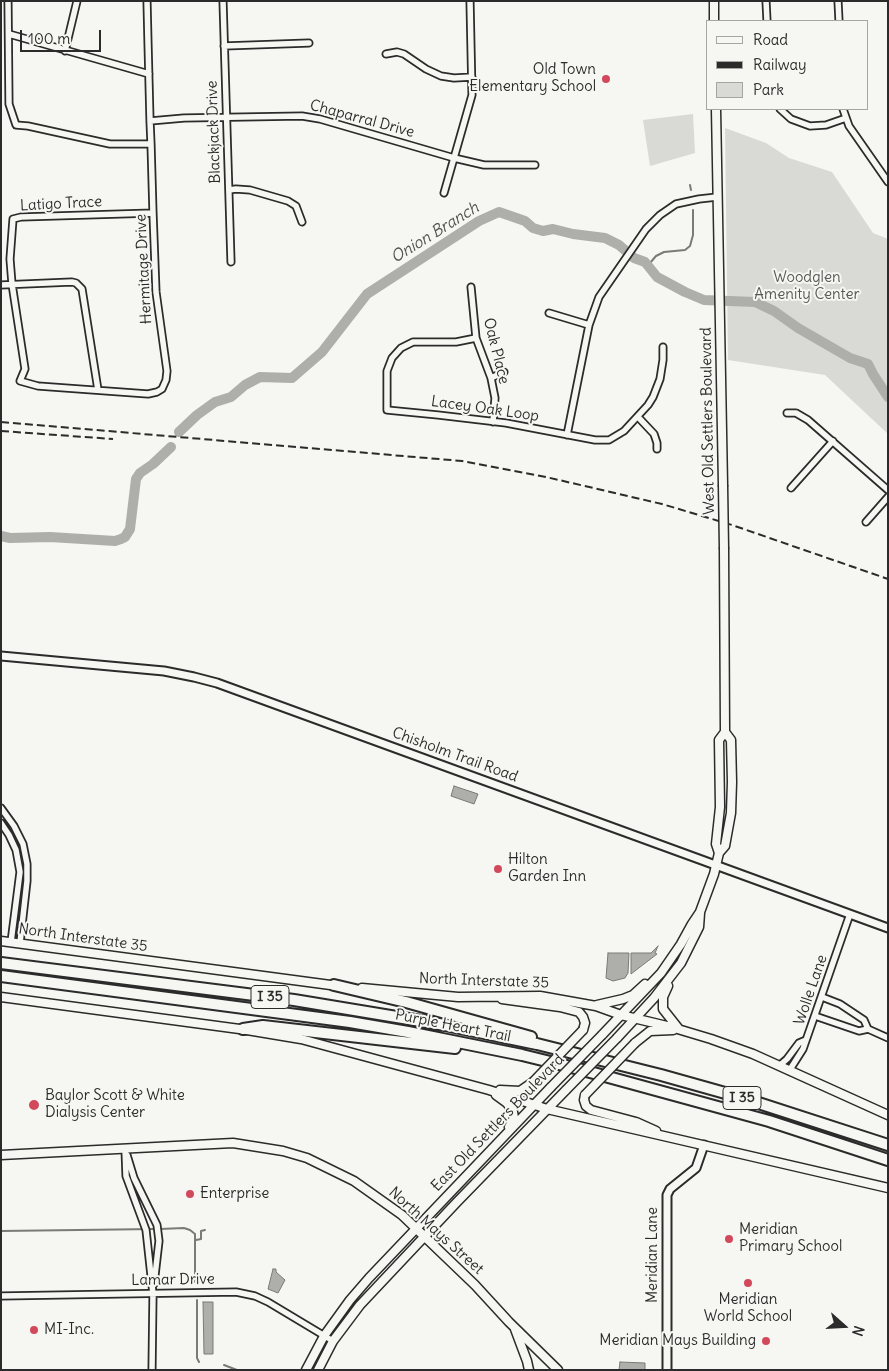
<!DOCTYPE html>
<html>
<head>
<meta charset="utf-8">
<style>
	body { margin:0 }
	#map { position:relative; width:889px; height:1371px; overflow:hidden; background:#f6f6f2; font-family:Delius,sans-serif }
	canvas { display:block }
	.frame { position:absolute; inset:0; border:2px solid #2b2b2b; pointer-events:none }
	.legend { position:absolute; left:706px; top:20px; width:162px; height:90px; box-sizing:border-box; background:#f6f6f2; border:1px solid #a5a5a2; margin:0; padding:6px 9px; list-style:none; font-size:15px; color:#2b2b2b }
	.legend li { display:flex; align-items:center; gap:10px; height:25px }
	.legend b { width:25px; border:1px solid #a5a5a2 }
	.north { position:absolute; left:819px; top:1301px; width:50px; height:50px; -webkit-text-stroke:4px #f6f6f2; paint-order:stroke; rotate:109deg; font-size:14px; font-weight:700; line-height:20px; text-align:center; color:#2b2b2b }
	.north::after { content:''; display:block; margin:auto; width:18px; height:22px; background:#2b2b2b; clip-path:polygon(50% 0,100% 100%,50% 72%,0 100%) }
	.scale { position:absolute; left:20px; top:30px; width:81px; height:22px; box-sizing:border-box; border:2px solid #2b2b2b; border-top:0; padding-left:6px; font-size:15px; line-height:18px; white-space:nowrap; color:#2b2b2b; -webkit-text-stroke:4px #f6f6f2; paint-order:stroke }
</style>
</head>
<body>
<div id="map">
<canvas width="889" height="1371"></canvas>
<div class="frame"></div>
<ul class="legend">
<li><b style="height:6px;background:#f6f6f2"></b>Road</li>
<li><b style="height:6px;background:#2b2b2b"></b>Railway</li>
<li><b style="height:14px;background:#d9d9d5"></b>Park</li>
</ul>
<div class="north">N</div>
<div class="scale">100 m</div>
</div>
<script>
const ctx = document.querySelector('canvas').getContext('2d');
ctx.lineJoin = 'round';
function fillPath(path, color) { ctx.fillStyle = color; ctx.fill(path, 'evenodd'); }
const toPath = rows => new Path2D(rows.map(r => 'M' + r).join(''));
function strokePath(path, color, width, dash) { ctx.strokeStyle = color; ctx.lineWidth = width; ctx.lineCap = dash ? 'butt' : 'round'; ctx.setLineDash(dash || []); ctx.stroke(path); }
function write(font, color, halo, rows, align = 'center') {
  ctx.font = font + ' Delius,sans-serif'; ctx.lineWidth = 4; ctx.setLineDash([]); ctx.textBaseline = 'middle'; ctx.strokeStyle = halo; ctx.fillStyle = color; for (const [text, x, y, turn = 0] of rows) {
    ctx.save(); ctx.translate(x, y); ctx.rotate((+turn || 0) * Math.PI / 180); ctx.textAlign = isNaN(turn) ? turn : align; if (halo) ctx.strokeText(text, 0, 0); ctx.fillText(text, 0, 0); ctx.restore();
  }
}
fillPath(toPath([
	[693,114,695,153,650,166,643,120],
	[725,128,766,143,789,158,832,172,873,233,888,239,888,434,825,375,728,360]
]), '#d9d9d5');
const water = toPath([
	[454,786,478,794,474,804,451,796,454,786],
	[658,946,655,953,657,954,631,974,631,953,651,953,658,946],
	[608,953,629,953,628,973,625,978,613,981,606,978,608,953],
	[273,1269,276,1269,276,1272,285,1280,278,1293,268,1289,273,1269],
	[203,1302,213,1302,213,1354,204,1354,203,1302],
	[620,1362,645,1363,645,1370,619,1370,620,1362]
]);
fillPath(water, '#aeaeab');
strokePath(water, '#7a7a78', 1);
strokePath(toPath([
	[690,185,691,190],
	[645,262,650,263,656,256,664,252,685,250,690,246,693,235,693,210],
	[160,1229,184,1228,190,1230,195,1234,195,1282],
	[1,1231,155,1229],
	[196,1240,201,1239,201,1231,205,1230],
	[197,1300,197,1358,199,1362],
	[224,1365,237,1370]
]), '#7a7a78', 2);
strokePath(toPath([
	[179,432,197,415,215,402,231,397,245,385,260,377,292,378,322,352,367,294,479,221,499,212,525,221,533,228,543,231,553,229,573,234,605,238,619,245,634,258,645,262,657,277,685,292,704,300,755,302,774,311,798,328,850,358,868,364,873,374,888,397],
	[1,536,10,538,50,537,115,541,121,539,125,537,130,529,136,479,140,473,153,464,171,447]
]), '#aeaeab', 10);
const minor = toPath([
	[8,1,9,104,16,125,28,126,110,144,151,144],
	[147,1,148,43,150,121,151,144,153,213,156,292,167,371,166,380,162,389,157,392,148,394,38,386,20,381,25,369,12,284,10,259,13,219,21,217,153,213],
	[223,1,231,262],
	[766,1,767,21],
	[838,1,839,21],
	[9,34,149,74],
	[224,46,309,43],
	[65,51,77,1],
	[386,54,397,52,404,54,426,69,441,76,454,78,472,77],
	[780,109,791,119,810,126,826,125,846,118],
	[843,109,849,126,888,182],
	[150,121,184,118,302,116,320,119,454,158,484,165,535,165],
	[229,190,236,189,250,190,288,201,296,206,302,222],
	[444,193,472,95,470,1],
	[1,285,72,282,76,283,82,289,98,390],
	[471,287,476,338,491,378,495,398,493,422],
	[549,313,589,325],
	[476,338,456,342,413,342,401,348,392,358,387,371,387,410,438,415,506,423,595,440,609,440,624,431,648,405,653,397,660,379,663,360,663,347],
	[491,378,504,372],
	[787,413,796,413,808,420,888,490],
	[638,417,654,434,657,443,657,449],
	[567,435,589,325,599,297,646,229,660,215,676,204,699,199,717,197],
	[791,488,833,441],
	[866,522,888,497],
	[1,808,14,826,23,844,27,864,27,881,20,943],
	[1,823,9,835,16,850,20,872,11,942],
	[822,997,840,1004,864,1020,868,1029,888,1038],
	[815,1016,859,1031,868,1029],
	[779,1066,787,1059,799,1043,806,1040],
	[789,1071,803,1049,850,914],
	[125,1149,126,1176,146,1230,153,1294,152,1370],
	[127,1155,134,1178,157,1225,159,1241,154,1284],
	[1,1296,236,1292,255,1296,268,1302,333,1341]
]);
const tertiary = toPath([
	[1,656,164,671,194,677,217,683,888,928],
	[667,1370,667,1195,670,1189,696,1168,704,1145]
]);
const secondary = toPath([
	[714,1,714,21],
	[716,109,723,485],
	[719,853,716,844,720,807,719,740,725,732],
	[1,941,338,986],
	[668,986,663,997,663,1009,678,1028],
	[362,988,458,997,540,996,596,1006,621,1015,671,1027,711,1039,753,1054,888,1115],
	[1,997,247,1030,301,1039,489,1090,547,1109,888,1188],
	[502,999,560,1007,579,1012,583,1017,585,1023,583,1030],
	[597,1005,623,999,633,995,645,984],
	[602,1035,661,973,681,944,692,924,700,912,714,874,719,853,725,846,731,813,732,782,731,740,725,732,724,549],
	[617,1038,654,998,681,963,699,927,700,913],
	[635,1043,650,1031,673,1030],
	[500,1090,520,1091,533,1082],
	[496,1095,507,1103,513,1112,514,1118,509,1127],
	[585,1095,584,1100,586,1106,591,1110,636,1122,656,1131],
	[1,1155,233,1143,283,1151,307,1158,354,1181,402,1215,475,1285,509,1322,558,1370],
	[515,1329,527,1361,529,1370],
	[306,1370,324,1336,350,1300,369,1278,551,1087],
	[318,1370,333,1341,360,1305,457,1202,566,1090]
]);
const motorway = toPath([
	[1,963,294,1000,445,1025,537,1044,661,1075,743,1098,888,1145],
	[1,976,350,1022,408,1032,522,1055,579,1069,769,1121,888,1160],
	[334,985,406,1002,531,1037],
	[243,1029,263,1026,455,1048]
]);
strokePath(minor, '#2b2b2b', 9);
strokePath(tertiary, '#2b2b2b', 11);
strokePath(secondary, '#2b2b2b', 11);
strokePath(motorway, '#2b2b2b', 14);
strokePath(minor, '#f6f6f2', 5.5);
strokePath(tertiary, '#f6f6f2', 7);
strokePath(secondary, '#f6f6f2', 8);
strokePath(motorway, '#f6f6f2', 10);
strokePath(toPath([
	[1,422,462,461,546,477,662,504,732,525,888,579],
	[1,431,113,439]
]), '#2b2b2b', 2, [8, 4]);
const secondaryBridge = toPath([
	[723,485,724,549],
	[533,1082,583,1030],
	[551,1087,602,1035],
	[566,1090,617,1038],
	[585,1095,635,1043]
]);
strokePath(secondaryBridge, '#2b2b2b', 11, []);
strokePath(secondaryBridge, '#f6f6f2', 8);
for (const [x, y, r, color] of [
	[606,79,5,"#d1495b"],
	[498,869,5,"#d1495b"],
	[34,1105,6,"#d1495b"],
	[190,1194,5,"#d1495b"],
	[729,1239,5,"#d1495b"],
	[748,1283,5,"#d1495b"],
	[34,1330,5,"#d1495b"],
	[766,1341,5,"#d1495b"]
]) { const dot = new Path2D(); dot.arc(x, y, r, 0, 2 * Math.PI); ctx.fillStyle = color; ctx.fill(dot); strokePath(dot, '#f6f6f2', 2); }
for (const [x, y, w] of [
	[270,997,38],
	[742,1098,38]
]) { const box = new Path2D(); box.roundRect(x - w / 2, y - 11.5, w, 23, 4); ctx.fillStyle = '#f6f6f2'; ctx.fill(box); strokePath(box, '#2b2b2b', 1); }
write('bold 14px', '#2b2b2b', null, [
	["I 35",270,997],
	["I 35",742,1098]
]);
write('15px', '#2b2b2b', '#f6f6f2', [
	["Old Town",596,70,"right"],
	["Elementary School",596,87,"right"],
	["Hilton",508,860],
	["Garden Inn",508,877],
	["Baylor Scott & White",45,1096],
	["Dialysis Center",45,1113],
	["Enterprise",200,1194],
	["Meridian",739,1230],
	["Primary School",739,1247],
	["Meridian",748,1300,"center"],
	["World School",748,1317,"center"],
	["MI-Inc.",44,1330],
	["Meridian Mays Building",756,1341,"right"]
], 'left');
write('15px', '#2b2b2b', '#f6f6f2', [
	["Chaparral Drive",362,119,15],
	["Blackjack Drive",214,132,-92],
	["Latigo Trace",61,204,-3],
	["Hermitage Drive",144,269,-93],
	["Oak Place",496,351,76],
	["Lacey Oak Loop",485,409,8],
	["West Old Settlers Boulevard",708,421,-91],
	["Chisholm Trail Road",455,755,20],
	["North Interstate 35",83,938,8],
	["North Interstate 35",484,981,2],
	["Wolle Lane",811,990,-71],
	["Purple Heart Trail",453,1026,11],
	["East Old Settlers Boulevard",498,1123,-46],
	["North Mays Street",436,1231,42],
	["Meridian Lane",653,1255,-90],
	["Lamar Drive",173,1280,-1]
]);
write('15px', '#565656', '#f6f6f2', [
	["Woodglen",807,278],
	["Amenity Center",807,295]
]);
write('italic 16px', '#525251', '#f6f6f2', [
	["Onion Branch",435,233,-32]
]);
</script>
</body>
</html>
